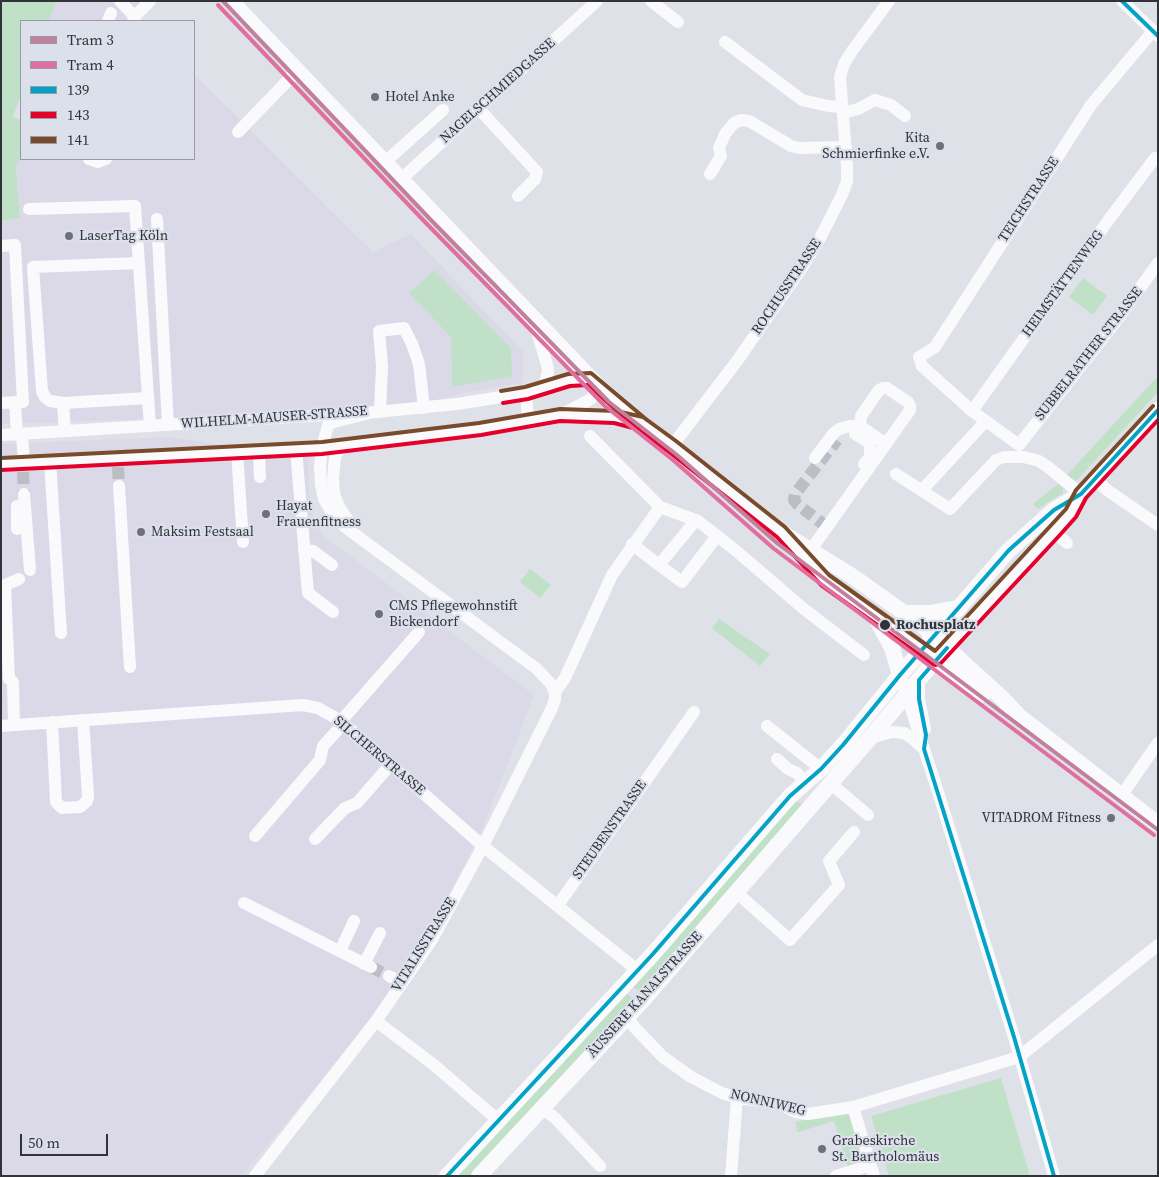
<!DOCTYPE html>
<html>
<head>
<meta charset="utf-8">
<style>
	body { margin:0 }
	#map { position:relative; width:1159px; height:1177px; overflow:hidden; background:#dee1e8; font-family:"Source Serif 4",serif }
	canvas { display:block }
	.frame { position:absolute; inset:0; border:2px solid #313338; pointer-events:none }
	.legend { position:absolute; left:20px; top:20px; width:175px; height:140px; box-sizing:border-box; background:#dbe0eb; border:1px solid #979ba3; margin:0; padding:6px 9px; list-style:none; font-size:15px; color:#313338 }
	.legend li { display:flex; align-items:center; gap:10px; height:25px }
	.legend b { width:25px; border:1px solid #979ba3 }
	.scale { position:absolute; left:20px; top:1134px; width:88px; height:22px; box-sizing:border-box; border:2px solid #313338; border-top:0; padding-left:6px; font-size:15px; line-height:18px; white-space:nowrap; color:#313338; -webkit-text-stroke:4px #dbe0eb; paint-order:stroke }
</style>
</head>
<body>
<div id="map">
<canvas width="1159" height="1177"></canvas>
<div class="frame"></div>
<ul class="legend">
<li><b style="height:6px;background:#c2809c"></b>Tram 3</li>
<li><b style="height:6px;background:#e06e9f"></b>Tram 4</li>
<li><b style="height:6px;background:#02a3c6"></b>139</li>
<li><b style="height:6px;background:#e4002b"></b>143</li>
<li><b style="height:6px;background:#7a4b2a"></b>141</li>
</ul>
<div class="scale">50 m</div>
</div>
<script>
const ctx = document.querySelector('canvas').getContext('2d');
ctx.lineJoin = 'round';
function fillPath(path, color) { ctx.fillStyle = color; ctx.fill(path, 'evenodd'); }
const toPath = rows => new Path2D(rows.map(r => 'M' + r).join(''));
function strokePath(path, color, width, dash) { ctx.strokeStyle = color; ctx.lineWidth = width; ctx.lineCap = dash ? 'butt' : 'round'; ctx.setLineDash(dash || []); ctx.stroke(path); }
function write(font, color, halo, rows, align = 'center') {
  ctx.font = font + ' "Source Serif 4",serif'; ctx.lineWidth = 4.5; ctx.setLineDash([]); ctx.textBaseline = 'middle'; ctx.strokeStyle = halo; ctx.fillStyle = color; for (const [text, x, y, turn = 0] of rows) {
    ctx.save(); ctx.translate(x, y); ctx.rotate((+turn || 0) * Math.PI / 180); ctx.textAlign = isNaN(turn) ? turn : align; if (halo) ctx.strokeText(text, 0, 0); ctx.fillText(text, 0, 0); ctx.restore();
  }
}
fillPath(toPath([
	[57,1,154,1,138,18,141,21,49,21],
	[194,74,373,252,411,234,523,352,522,383,458,394,423,405,372,410,313,414,1,424,1,221,20,218,16,168,21,156,21,159,194,159],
	[170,437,301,457,308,456,309,504,316,525,324,536,534,695,484,825,428,938,377,1012,242,1176,1,1176,1,444]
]), '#dbd9e8');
fillPath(toPath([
	[1,1,57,1,49,21,21,21,21,94,13,117,21,120,21,156,16,168,20,218,1,221],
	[434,270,511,348,512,376,452,387,451,337,409,293],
	[1083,278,1107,296,1093,315,1069,297],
	[1158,376,1158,392,1077,480,1075,481,1066,476],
	[1058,484,1063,488,1063,493,1038,509,1033,504],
	[530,569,551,585,540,598,520,582],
	[719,619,770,654,760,666,712,628],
	[797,802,801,803,802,806,641,993,632,986,779,818],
	[626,993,635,1000,473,1176,456,1176],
	[1001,1078,1030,1176,889,1176,871,1116],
	[846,1111,849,1113,864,1162,848,1167,834,1121,799,1132,797,1132,795,1122]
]), '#c0e1c8');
strokePath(toPath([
	[118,467,119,486],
	[23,472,24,494],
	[827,527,797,504,794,500,795,494,837,440],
	[371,967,389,976]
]), '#bbbec5', 12, [12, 6]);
strokePath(toPath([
	[120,1,135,17],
	[651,1,678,22],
	[1122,1,1158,36],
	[108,21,111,13],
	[133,21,137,14,150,1],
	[1153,31,1091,105,935,347,919,357,922,366,972,411,1019,445,1117,320,1158,263],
	[725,42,802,100,828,106,842,107],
	[479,109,537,172,535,179,518,196],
	[843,113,858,109,875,100,891,105,905,116],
	[238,132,297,71],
	[89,159,98,162,106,159],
	[384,163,443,110],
	[710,174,721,156,719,148,725,134,734,123,741,120,749,121,791,146,799,148,846,147],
	[400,180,597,1],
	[29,209,135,206,150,426],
	[157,219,168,425],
	[1,246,15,245,23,402,1,403],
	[534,321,547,365,548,372,543,388],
	[526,393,528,420],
	[15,402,17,435],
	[63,403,50,401,45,397,42,391,33,267,139,263],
	[972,411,1110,218,1155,158],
	[380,412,382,366,379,331,404,328,412,344,419,364,424,408],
	[366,413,457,404,526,393,569,380,590,379],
	[562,414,591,399,598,386],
	[65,431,63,403,148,398],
	[22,434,24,463],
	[855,434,868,442,870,446,870,457,864,464],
	[1,435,343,414],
	[590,436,660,507,698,521,734,549,804,609,864,655],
	[346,445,338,451,335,457,333,479,334,493,339,507,351,524],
	[672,446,737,361,803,266,820,238,842,195,847,181,847,167,840,77,844,64,852,51,889,1],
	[296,449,308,593,333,612],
	[259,450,260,477],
	[237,451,243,542],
	[815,458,833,434,839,429,850,426,860,426,886,444],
	[50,461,61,633],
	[1,464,237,451,322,448,480,429,560,415,604,416,640,423],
	[896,474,950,509,996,460,1004,457,1024,457,1039,461,1048,467,1081,494],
	[1095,479,1107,490,1158,525],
	[119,486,130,667],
	[922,490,986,421],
	[24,494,30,570],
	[17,506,17,529],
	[1054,532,1067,543],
	[632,544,659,565,696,520],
	[304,550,313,551,332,565],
	[810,551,910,410,910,406,908,402,887,388,883,388,879,390,861,416,860,426],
	[659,565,682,582,717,536],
	[900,675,938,792,1014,1037,1054,1176],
	[919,680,919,699,925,729],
	[555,692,565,678,612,575,660,507],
	[341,721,419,632],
	[52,722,56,802,62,808,80,807,87,801,88,796,83,720],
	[14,725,13,682,9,679,5,585,19,579],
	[1,726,303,705,318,708,341,721,483,846,637,970],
	[767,726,821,769],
	[870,738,892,732,904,733,913,739,924,749],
	[777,759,788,769,797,773,805,782],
	[830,783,868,815],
	[1121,796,1158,743],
	[255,836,320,760,323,746,343,724],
	[315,839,345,808,357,803,391,764],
	[737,893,790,940,839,885,829,861,854,832],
	[244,903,371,967],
	[558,905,694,712],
	[340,951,354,921],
	[364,964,380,933],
	[389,976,402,983],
	[627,1017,636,1029,663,1057,691,1077,722,1093,737,1098,770,1102,779,1104,795,1112,808,1114,853,1107,1019,1057,1158,945],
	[376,1021,434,1065,498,1120],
	[853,1107,874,1176],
	[542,1108,555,1118,600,1166],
	[255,1176,376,1021,433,938,483,846,552,708,555,699,555,692,551,684,537,669,345,527,332,513,324,499,321,485,320,466,322,448,328,425,334,422,373,412],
	[731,1176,737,1098],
	[836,1176,871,1165]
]), '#fafafc', 12);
strokePath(toPath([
	[231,1,598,386,640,423,672,446,781,532,852,576,924,627,1003,699,1019,716,1158,824],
	[796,548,825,580,983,694],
	[906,613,931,613,959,608],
	[877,620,892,648,900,675],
	[447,1176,652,955,790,796,821,769,843,745,900,675,1009,550,1054,510,1081,494],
	[479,1176,643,1000,870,738,936,659,1054,532,1071,513,1081,494,1158,410]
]), '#fafafc', 16);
strokePath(toPath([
	[1122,1,1158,36],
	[947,648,919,680,919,699,926,735,924,749,1014,1037,1054,1176],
	[447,1176,652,955,790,796,821,769,843,745,900,675,1009,550,1054,510,1081,494,1158,410]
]), '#02a3c6', 4);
strokePath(toPath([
	[503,403,528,399,570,386,588,385,639,430],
	[1,470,322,454,481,435,560,421,614,423,637,429,668,451,777,537,821,585,932,664,936,665,941,663,1059,536,1076,517,1086,498,1158,420]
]), '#e4002b', 4);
strokePath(toPath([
	[501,391,525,387,568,374,591,373,647,420],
	[1,458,322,442,479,423,560,409,616,411,643,417,676,441,785,527,829,575,935,651,1066,509,1076,490,1153,406]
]), '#7a4b2a', 4);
strokePath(toPath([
	[223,1,429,218,609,402,677,455,777,543,1158,830]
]), '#c2809c', 4);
strokePath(toPath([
	[218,5,425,222,605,406,673,460,773,548,1154,835]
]), '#e06e9f', 4);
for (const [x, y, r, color] of [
	[375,97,5,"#6e7076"],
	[940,146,5,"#6e7076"],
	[69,236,5,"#6e7076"],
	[266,514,5,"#6e7076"],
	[141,532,5,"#6e7076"],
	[379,614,5,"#6e7076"],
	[885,625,6,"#313338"],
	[1111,818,5,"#6e7076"],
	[822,1149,5,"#6e7076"]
]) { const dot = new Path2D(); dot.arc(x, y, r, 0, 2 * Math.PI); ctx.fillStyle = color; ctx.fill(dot); strokePath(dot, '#dbe0eb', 2); }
write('14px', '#313338', '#dbe0eb', [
	["NAGELSCHMIEDGASSE",498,91,-42],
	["TEICHSTRASSE",1029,200,-57],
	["HEIMSTÄTTENWEG",1063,284,-54],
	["ROCHUSSTRASSE",787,287,-56],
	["SUBBELRATHER STRASSE",1089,354,-52],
	["WILHELM-MAUSER-STRASSE",274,418,-4],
	["SILCHERSTRASSE",379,756,40],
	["STEUBENSTRASSE",610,830,-55],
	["VITALISSTRASSE",424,945,-58],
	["ÄUSSERE KANALSTRASSE",645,995,-48],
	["NONNIWEG",768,1103,13]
]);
write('14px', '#313338', '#dbe0eb', [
	["Hotel Anke",385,97],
	["Kita",930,138,"right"],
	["Schmierfinke e.V.",930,154,"right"],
	["LaserTag Köln",79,236],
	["Hayat",276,506],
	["Frauenfitness",276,522],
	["Maksim Festsaal",151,532],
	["CMS Pflegewohnstift",389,606],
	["Bickendorf",389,622],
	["VITADROM Fitness",1101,818,"right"],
	["Grabeskirche",832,1141],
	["St. Bartholomäus",832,1157]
], 'left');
write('bold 14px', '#313338', '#dbe0eb', [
	["Rochusplatz",896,625]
], 'left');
</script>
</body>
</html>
